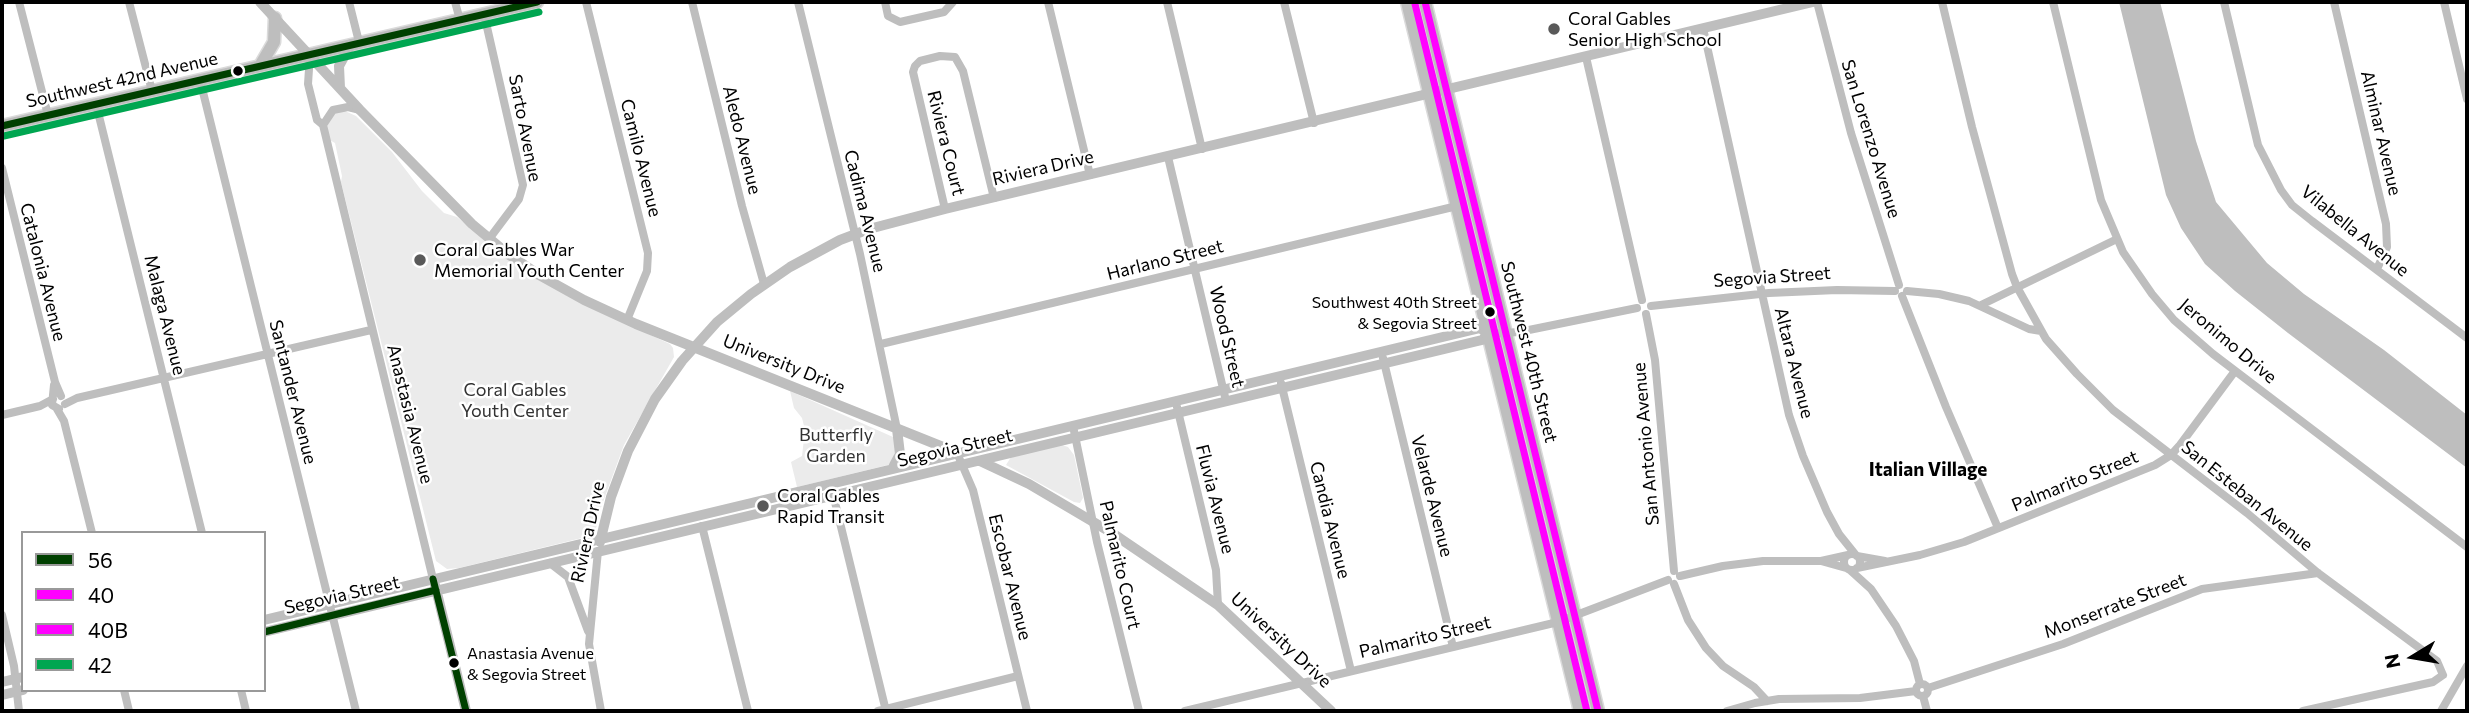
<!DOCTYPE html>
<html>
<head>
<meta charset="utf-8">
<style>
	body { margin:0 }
	#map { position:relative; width:2469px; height:713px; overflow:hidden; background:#fff; font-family:Commissioner,sans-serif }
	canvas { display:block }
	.frame { position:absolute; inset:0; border:4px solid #000; pointer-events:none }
	.legend { position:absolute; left:21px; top:531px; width:245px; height:161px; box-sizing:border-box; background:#fff; border:2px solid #999; margin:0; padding:9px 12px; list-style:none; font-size:21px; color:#000 }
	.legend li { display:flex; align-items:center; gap:14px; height:35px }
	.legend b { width:35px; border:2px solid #999 }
	.north { position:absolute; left:2378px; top:622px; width:70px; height:70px; -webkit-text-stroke:5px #fff; paint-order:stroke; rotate:259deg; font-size:19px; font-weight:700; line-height:28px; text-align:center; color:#000 }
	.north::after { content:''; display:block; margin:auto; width:24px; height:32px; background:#000; clip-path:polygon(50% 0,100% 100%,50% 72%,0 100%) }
</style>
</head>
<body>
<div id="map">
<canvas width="2469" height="713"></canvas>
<div class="frame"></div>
<ul class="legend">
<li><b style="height:9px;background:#004000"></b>56</li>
<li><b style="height:9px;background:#f0f"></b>40</li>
<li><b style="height:9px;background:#f0f"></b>40B</li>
<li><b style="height:9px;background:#00a651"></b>42</li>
</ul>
<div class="north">N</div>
</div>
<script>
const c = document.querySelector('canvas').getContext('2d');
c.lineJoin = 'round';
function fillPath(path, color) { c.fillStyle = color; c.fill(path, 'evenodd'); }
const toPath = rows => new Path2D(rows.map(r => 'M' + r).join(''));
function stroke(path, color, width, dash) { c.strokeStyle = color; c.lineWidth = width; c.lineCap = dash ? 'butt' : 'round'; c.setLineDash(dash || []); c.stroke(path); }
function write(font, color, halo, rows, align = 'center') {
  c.font = font + ' Commissioner,sans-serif'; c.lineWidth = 5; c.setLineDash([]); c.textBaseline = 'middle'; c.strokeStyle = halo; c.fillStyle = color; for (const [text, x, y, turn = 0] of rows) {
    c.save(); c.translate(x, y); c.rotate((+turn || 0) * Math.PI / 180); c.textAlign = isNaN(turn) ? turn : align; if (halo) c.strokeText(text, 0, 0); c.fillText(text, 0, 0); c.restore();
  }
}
const green = toPath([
	[345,111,356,116,392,152,422,191,444,213,457,217,517,267,607,315,670,344,673,348,674,357,624,445,596,521,597,526,590,536,459,568,447,569,436,561,341,182,342,176,335,143,328,139,327,124,335,113],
	[790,391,893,437,897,445,893,460,888,465,797,487,791,462,802,456,805,430,802,418,794,408],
	[1062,445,1068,447,1074,455,1083,498,1080,503,1074,502,1006,465,1011,457]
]);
const water = toPath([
	[2119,2,2160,2,2196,141,2216,202,2267,263,2304,294,2384,350,2467,415,2467,468,2288,333,2235,291,2205,264,2181,228,2166,195]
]);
const minor = toPath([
	[19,2,48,115],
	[129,2,152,91],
	[349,2,359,42],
	[455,2,460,20],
	[586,2,648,253,647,271,627,320],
	[692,2,742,206,764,284],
	[798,2,860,254,897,429],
	[885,2,888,16,900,22,944,12,953,2],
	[1048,2,1090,175],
	[1167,2,1202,149],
	[1284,2,1314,123],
	[1817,2,1851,133,1899,285],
	[1942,2,1972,127,2012,274,2017,287,2046,339,2077,374,2113,410,2247,513,2318,573,2437,661,2443,675],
	[2053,2,2101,200,2123,252,2152,294,2174,320,2213,354,2467,547],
	[2224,2,2258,145,2281,190,2292,205,2312,221,2467,338],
	[2334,2,2386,224,2387,247,2377,269],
	[2444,2,2467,99],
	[484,14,523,185,519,199,489,239],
	[1703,28,1789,415,1803,456,1827,512,1839,534,1855,554],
	[310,54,308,84,317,120,323,125,433,579],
	[1586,57,1642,300],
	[200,80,356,711],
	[96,104,202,533],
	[323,125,333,110,348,107,360,110],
	[1168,157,1226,401],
	[2,168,55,382,61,396],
	[945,209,913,72,915,66,920,61,940,56,955,57,963,71,994,198],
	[1907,291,1939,294,1969,301,2029,329,2041,331],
	[1902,296,1946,407,1998,528],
	[1981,305,2117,239],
	[1651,306,1769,293,1837,290,1895,291],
	[1646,314,1655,360,1674,571],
	[1489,334,1519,332,1637,308],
	[881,344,1457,206],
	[1383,358,1453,647],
	[1281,383,1351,671],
	[54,385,52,405,59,409],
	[65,404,77,398,371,330],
	[1177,407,1216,570,1218,605],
	[57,409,64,421,92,533],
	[2,415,40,406,53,399],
	[1073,426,1097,542,1139,711],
	[957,453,973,490,1027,711],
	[832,490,886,711],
	[702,526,748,711],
	[598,551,589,644,601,711],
	'1844 562a8 8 0 1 1 16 0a8 8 0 1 1-16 0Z',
	[1857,556,1885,561],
	[1821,561,1848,555],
	[550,563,568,577,588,631],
	[1857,568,1920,555,1964,542,2155,465,2171,455,2180,445,2235,371],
	[1850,570,1871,589,1896,626,1914,661,1920,684],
	[1680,576,1723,566,1763,561,1821,561,1846,568],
	[1674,584,1688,620,1706,648,1723,666,1754,687,1767,701],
	[2,615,14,666,19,711],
	'1916 690a6 6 0 1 1 12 0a6 6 0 1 1-12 0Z',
	[1928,688,2063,644,2202,589,2318,573],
	[124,690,129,711],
	[241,690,246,711],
	[1923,696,1927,711],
	[878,711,1018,676],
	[1185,711,1558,622,1668,580],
	[1727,711,1755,703,1779,699,1860,698,1916,691],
	[2303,711,2433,682,2443,675],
	[2441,711,2467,666]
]);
const tertiary = toPath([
	[260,2,360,110,472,224,508,254,539,275,584,300,636,324,958,453],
	[340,88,339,66,351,44],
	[980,461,1029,484,1112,533,1218,605,1331,711],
	[892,469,900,454,897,429],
	[600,542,611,497,628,451,655,399,682,361,717,322,751,294,790,267,840,240,869,229,945,209,1813,2],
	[435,585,466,711],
	[264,620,1476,329,1480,328,1489,334,1482,340,264,632],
	[2,682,23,677],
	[2,695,23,690]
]);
const primary = toPath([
	[1407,2,1580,711],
	[1425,2,1598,711],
	[260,66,274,42,275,18],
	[2,126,537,2]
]);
const bus1 = toPath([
	[2,126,537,2],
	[433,579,466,711],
	[264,632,436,590]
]);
const bus2 = toPath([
	[1425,2,1598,711]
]);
const bus3 = toPath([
	[1415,4,1587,711]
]);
const bus4 = toPath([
	[4,136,539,12]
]);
const markers = [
	[1554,29,7,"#595959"],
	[238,71,6,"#000"],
	[420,260,7,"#595959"],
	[1490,312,6,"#000"],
	[763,506,7,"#595959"],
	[454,663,6,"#000"]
];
const busNames = [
	["Southwest 40th Street",1477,303],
	["& Segovia Street",1477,324],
	["Anastasia Avenue",467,654,"left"],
	["& Segovia Street",467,675,"left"]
];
const poiNames = [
	["Coral Gables",1568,19],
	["Senior High School",1568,40],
	["Coral Gables War",434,250],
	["Memorial Youth Center",434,271],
	["Coral Gables",777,496],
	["Rapid Transit",777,517]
];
const streetNames = [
	["Southwest 42nd Avenue",122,80,-13],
	["Sarto Avenue",525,128,79],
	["Alminar Avenue",2381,133,77],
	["San Lorenzo Avenue",1871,139,73],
	["Aledo Avenue",742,140,76],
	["Riviera Court",946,143,76],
	["Camilo Avenue",641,158,76],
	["Riviera Drive",1043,168,-13],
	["Cadima Avenue",865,211,76],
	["Vilabella Avenue",2355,231,39],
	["Harlano Street",1165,260,-14],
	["Catalonia Avenue",43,272,76],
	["Segovia Street",1772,277,-4],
	["Malaga Avenue",165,315,76],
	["Wood Street",1227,337,77],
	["Jeronimo Drive",2228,341,40],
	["Southwest 40th Street",1529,352,76],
	["Altara Avenue",1794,363,76],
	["University Drive",784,364,22],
	["Santander Avenue",293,392,76],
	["Anastasia Avenue",410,414,76],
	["San Antonio Avenue",1646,444,-95],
	["Segovia Street",955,448,-13],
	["Palmarito Street",2075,481,-22],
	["Velarde Avenue",1432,496,76],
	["San Esteban Avenue",2247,496,39],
	["Fluvia Avenue",1215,499,76],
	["Candia Avenue",1330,520,76],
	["Riviera Drive",588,532,-78],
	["Palmarito Court",1120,565,77],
	["Escobar Avenue",1010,577,76],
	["Segovia Street",342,595,-13],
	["Monserrate Street",2115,606,-21],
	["Palmarito Street",1425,637,-13],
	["University Drive",1281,640,43]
];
const parkNames = [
	["Coral Gables",515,390],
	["Youth Center",515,411],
	["Butterfly",836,435],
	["Garden",836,456]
];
const neighbourhoodNames = [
	["Italian Village",1928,470]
];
fillPath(green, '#ebebeb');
fillPath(water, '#bebebe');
stroke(primary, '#dbdbdb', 15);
stroke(minor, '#bebebe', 8);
stroke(tertiary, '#bebebe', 10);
stroke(primary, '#bebebe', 12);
stroke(bus1, '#004000', 7);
stroke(bus2, '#f0f', 7);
stroke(bus3, '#f0f', 7);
stroke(bus4, '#00a651', 7);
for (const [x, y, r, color] of markers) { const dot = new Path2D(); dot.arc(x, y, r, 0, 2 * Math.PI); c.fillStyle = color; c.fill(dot); stroke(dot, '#fff', 2.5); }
write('16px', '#000', '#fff', busNames, 'right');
write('18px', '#000', '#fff', poiNames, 'left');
write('18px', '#000', '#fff', streetNames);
write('18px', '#323232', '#fff', parkNames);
write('bold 19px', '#000', '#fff', neighbourhoodNames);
</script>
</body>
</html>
